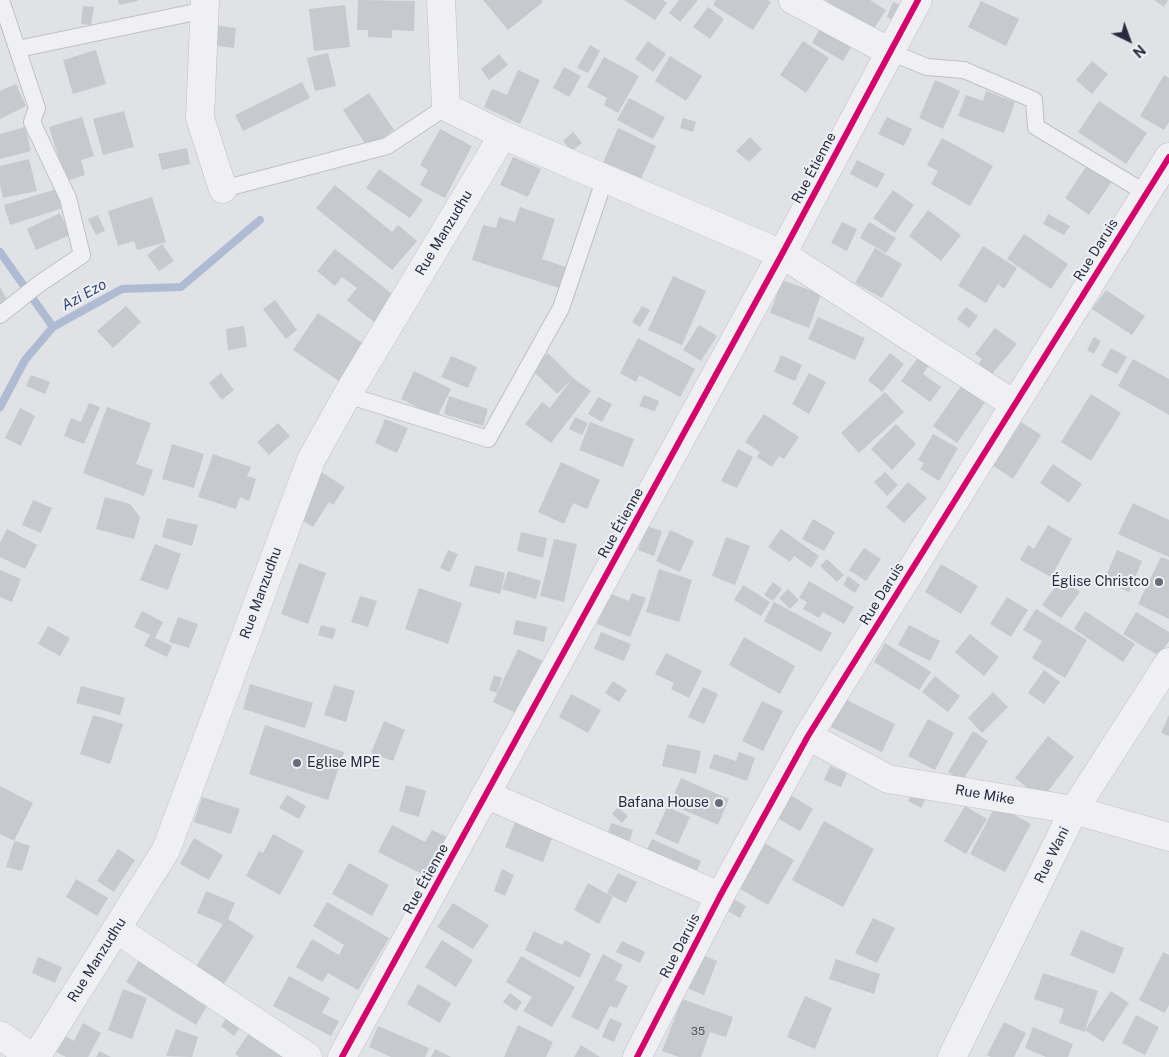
<!DOCTYPE html>
<html>
<head>
<meta charset="utf-8">
<style>
	body { margin:0 }
	#map { position:relative; width:1169px; height:1057px; overflow:hidden; background:#e0e2e6; font-family:"Public Sans",sans-serif }
	canvas { display:block }
	.north { position:absolute; left:1104px; top:15px; width:50px; height:50px; -webkit-text-stroke:4px #eef0f6; paint-order:stroke; rotate:138deg; font-size:14px; font-weight:700; line-height:20px; text-align:center; color:#272d3f }
	.north::after { content:''; display:block; margin:auto; width:18px; height:22px; background:#272d3f; clip-path:polygon(50% 0,100% 100%,50% 72%,0 100%) }
</style>
</head>
<body>
<div id="map">
<canvas width="1169" height="1057"></canvas>
<div class="north">N</div>
</div>
<script>
const c = document.querySelector('canvas').getContext('2d');
c.lineJoin = 'round';
const toPath = rows => new Path2D(rows.map(r => 'M' + r).join(''));
function stroke(path, color, width, dash) { c.strokeStyle = color; c.lineWidth = width; c.lineCap = dash ? 'butt' : 'round'; c.setLineDash(dash || []); c.stroke(path); }
function fillPath(path, color) { c.fillStyle = color; c.fill(path, 'evenodd'); }
function write(font, color, halo, rows, align = 'center') {
  c.font = font + ' "Public Sans",sans-serif'; c.lineWidth = 4; c.setLineDash([]); c.textBaseline = 'middle'; c.strokeStyle = halo; c.fillStyle = color; for (const [text, x, y, turn = 0] of rows) {
    c.save(); c.translate(x, y); c.rotate((+turn || 0) * Math.PI / 180); c.textAlign = isNaN(turn) ? turn : align; if (halo) c.strokeText(text, 0, 0); c.fillText(text, 0, 0); c.restore();
  }
}
const stream = toPath([
	[0,252,53,327],
	[0,407,25,360,53,327,122,289,181,287,260,220]
]);
const building = toPath([
	[118,0,138,0,138,1,119,5],
	[358,0,415,1,414,31,392,30,392,38,368,37,368,30,357,30],
	[483,0,541,0,543,2,508,30],
	[624,0,663,0,667,3,655,20],
	[679,0,698,0,680,22,669,13],
	[716,0,768,0,771,2,753,30,713,5],
	[825,0,870,0,886,10,873,30],
	[1154,0,1168,0,1164,7],
	[981,1,1019,19,1006,46,968,27],
	[893,2,904,7,897,22,887,17],
	[345,5,350,47,314,51,309,9],
	[83,6,94,7,91,25,81,24],
	[708,7,724,19,710,39,693,27],
	[213,25,236,28,234,48,211,45],
	[820,28,852,46,843,61,812,43],
	[648,41,666,54,653,72,635,59],
	[803,41,829,58,806,93,780,75],
	[590,45,600,51,588,73,577,68],
	[96,50,106,84,73,94,63,60],
	[328,53,336,86,315,91,307,58],
	[499,54,508,65,489,80,481,69],
	[670,56,702,76,686,101,655,81],
	[604,57,639,76,618,113,604,105,607,98,587,87],
	[1092,61,1108,74,1092,94,1076,80],
	[564,67,581,76,569,97,553,88],
	[518,70,540,80,520,124,484,107,492,89,507,95],
	[1164,75,1169,78,1169,122,1164,130,1140,116],
	[935,80,960,91,943,129,919,118],
	[302,82,310,98,243,131,235,115],
	[16,84,26,106,0,119,0,91],
	[986,91,1015,102,1004,133,958,116,966,95,983,101],
	[369,93,394,130,368,148,343,110],
	[629,98,665,117,653,139,617,120],
	[1099,101,1147,133,1126,164,1078,132],
	[124,111,134,147,103,155,93,119],
	[82,117,94,156,81,160,85,175,66,181,49,127],
	[887,117,912,129,904,146,878,134],
	[683,118,696,122,693,132,680,128],
	[25,127,31,151,0,159,0,134],
	[618,128,656,146,640,181,602,165],
	[440,129,472,146,445,198,420,185,428,170,420,165],
	[573,132,582,143,572,151,563,141],
	[750,137,762,149,749,162,736,151],
	[942,138,993,166,970,206,931,184,938,171,927,165],
	[187,148,190,164,162,170,158,154],
	[513,157,541,169,528,197,500,185],
	[29,159,37,191,3,198,0,185,0,166],
	[857,160,885,174,877,188,850,174],
	[1088,164,1113,180,1089,215,1065,198],
	[379,169,423,200,410,218,366,188],
	[335,185,392,232,398,225,417,241,392,270,316,208],
	[57,189,63,208,10,225,4,205],
	[893,190,914,205,895,233,873,218],
	[152,197,166,242,137,250,134,241,118,246,108,211],
	[520,207,555,219,542,259,566,267,559,288,472,260,483,225,496,228,499,217,515,222],
	[928,210,961,235,941,261,909,236],
	[60,213,70,235,36,250,27,229],
	[1048,214,1070,226,1064,235,1043,224],
	[98,215,105,231,96,235,88,219],
	[842,222,857,229,847,251,831,243],
	[869,222,896,238,886,253,860,238],
	[1024,234,1068,264,1051,289,1007,259],
	[162,244,174,261,159,271,147,255],
	[983,246,1017,268,1004,289,998,284,986,303,958,286],
	[875,248,902,264,882,298,855,283],
	[335,249,396,297,375,323,347,300,357,288,342,277,335,286,317,271],
	[673,276,706,291,682,345,648,330],
	[782,280,821,294,809,328,770,313],
	[0,287,10,305,0,311],
	[1106,290,1145,316,1132,335,1092,309],
	[275,300,297,330,286,339,263,309],
	[126,306,141,322,113,348,97,331],
	[642,306,650,310,640,327,632,322],
	[966,307,978,316,969,328,957,319],
	[318,313,364,344,339,381,293,350],
	[818,317,865,338,855,360,808,339],
	[699,325,717,336,701,361,683,350],
	[244,326,247,347,228,350,226,329],
	[995,328,1017,344,988,379,975,369,982,359,975,354],
	[1094,337,1101,341,1094,354,1087,350],
	[638,338,695,369,680,397,639,375,636,382,620,373],
	[1111,348,1127,357,1117,374,1101,366],
	[922,352,933,359,923,374,941,387,930,402,901,381],
	[548,353,573,378,591,391,551,443,525,424,542,402,550,408,572,379,557,394,532,370],
	[890,353,904,364,882,392,868,380],
	[781,355,802,365,795,381,774,372],
	[451,356,477,367,468,388,441,377],
	[1133,359,1169,379,1169,415,1118,386],
	[414,371,451,389,437,417,401,399],
	[221,373,234,390,222,400,209,383],
	[809,373,826,382,809,414,792,404],
	[31,375,50,382,45,394,26,386],
	[964,382,988,398,957,443,933,426],
	[885,392,904,412,859,453,841,433],
	[1091,394,1121,413,1091,461,1061,442],
	[644,395,659,401,655,411,639,406],
	[449,396,488,409,483,426,444,414],
	[598,397,612,404,602,422,588,414],
	[89,403,100,407,84,444,64,436,71,418,81,422],
	[107,407,151,423,136,464,153,470,144,496,83,473],
	[20,408,35,416,21,446,5,438],
	[764,414,799,437,784,459,779,456,772,467,757,457,760,452,745,442],
	[575,417,588,423,582,435,569,429],
	[385,419,408,428,397,453,375,443],
	[590,422,634,439,623,467,579,450],
	[1021,422,1041,435,1013,479,992,465],
	[278,423,290,436,269,455,257,442],
	[896,424,916,444,892,470,871,449],
	[933,434,958,448,939,481,920,469,924,463,918,460],
	[172,444,204,454,194,488,162,479],
	[738,449,753,457,737,488,721,481],
	[213,454,251,467,247,476,256,479,249,501,240,497,236,509,198,497],
	[561,462,600,480,587,509,573,503,564,524,538,512],
	[1053,464,1082,484,1069,503,1040,483],
	[320,471,345,487,333,505,329,502,313,527,293,515],
	[885,472,898,485,887,496,874,482],
	[908,482,927,498,904,523,886,507],
	[105,497,130,504,140,517,134,539,96,529],
	[33,500,52,508,41,533,22,525],
	[1133,503,1169,520,1169,557,1118,534],
	[167,518,198,525,192,546,162,537],
	[813,519,835,532,824,551,802,539],
	[1048,525,1072,539,1051,577,1020,560,1028,545,1034,549],
	[646,526,662,531,654,556,638,550],
	[7,529,37,545,25,569,0,557,0,543],
	[781,529,819,556,811,568,794,556,790,562,768,547],
	[670,530,694,541,680,572,656,561],
	[521,532,547,538,543,558,517,551],
	[726,537,750,546,735,585,712,576],
	[554,539,577,544,564,602,540,596],
	[155,544,181,554,168,590,140,580],
	[864,548,881,559,866,581,849,570],
	[448,550,458,554,450,572,440,568],
	[1117,550,1142,561,1129,592,1104,581],
	[1161,557,1169,560,1169,619,1138,604],
	[827,559,844,575,837,582,820,566],
	[299,563,326,573,308,624,281,614],
	[941,564,978,586,961,614,925,592],
	[475,565,505,573,500,594,469,586],
	[659,569,692,580,679,622,646,612],
	[0,570,21,579,12,602,0,597],
	[508,571,541,581,536,599,502,589],
	[848,576,860,585,855,593,843,585],
	[1061,579,1080,592,1061,618,1042,605],
	[809,581,854,607,844,624,823,612,819,618,803,609,807,602,799,598],
	[773,582,782,589,773,601,764,595],
	[743,585,770,602,761,616,734,600],
	[419,588,462,603,448,644,405,629],
	[788,589,799,600,790,609,779,598],
	[609,593,629,601,632,593,646,598,630,637,597,624],
	[360,596,377,601,368,627,351,622],
	[1007,597,1028,610,1011,637,990,624],
	[774,602,832,633,821,652,764,621],
	[1036,609,1087,640,1065,678,1032,658,1042,641,1023,630],
	[142,611,163,622,155,638,172,646,167,657,144,646,150,635,134,627],
	[1085,611,1135,644,1123,662,1074,629],
	[1136,612,1169,632,1169,641,1159,656,1123,634],
	[178,617,198,624,189,648,169,642],
	[516,620,547,627,544,642,513,634],
	[321,625,336,629,333,639,318,635],
	[909,625,940,641,930,661,898,645],
	[48,626,70,638,60,656,38,644],
	[601,632,631,644,624,661,594,649],
	[970,634,999,657,984,676,955,652],
	[744,637,795,666,780,694,729,665],
	[885,643,931,672,919,690,874,662],
	[518,649,543,661,518,714,493,702],
	[666,653,702,671,689,698,671,689,674,683,655,674],
	[1044,670,1060,682,1044,704,1028,693],
	[494,675,502,678,497,693,489,690],
	[935,676,960,696,948,712,922,692],
	[613,681,627,690,619,702,605,693],
	[250,684,313,703,305,728,243,709],
	[334,685,355,691,346,722,324,715],
	[81,686,125,698,120,715,76,703],
	[703,687,718,694,704,724,688,717],
	[993,692,1008,707,982,733,968,718],
	[571,694,601,710,588,733,559,717],
	[845,699,895,724,882,752,831,727],
	[762,701,783,711,763,751,742,741],
	[93,715,123,724,110,764,80,754],
	[1169,715,1169,736,1161,733],
	[928,719,954,733,935,770,908,756],
	[384,721,405,730,393,761,371,753],
	[265,725,344,752,328,800,249,774],
	[973,731,988,741,962,781,948,772],
	[1048,736,1074,757,1042,799,1015,778],
	[667,744,701,751,696,774,662,766],
	[739,752,755,758,747,781,709,768,714,754,736,761],
	[830,766,847,773,841,787,824,780],
	[681,778,729,799,718,825,670,804],
	[406,785,426,791,419,817,399,811],
	[0,786,33,803,14,841,0,834],
	[915,788,928,794,921,808,908,801],
	[789,794,813,809,800,831,775,817],
	[287,795,306,806,299,819,279,808],
	[202,797,240,809,231,834,194,822],
	[996,805,1031,824,1005,872,970,854],
	[965,806,987,819,966,854,944,841],
	[618,807,628,816,622,823,612,814],
	[667,807,690,817,678,844,655,834],
	[824,821,874,849,843,907,792,880],
	[515,822,553,836,543,862,505,847],
	[611,823,633,830,627,849,605,842],
	[392,825,425,842,432,830,447,837,426,876,378,852],
	[273,834,304,851,280,895,246,876,259,851,263,853],
	[194,838,223,855,209,880,180,864],
	[652,839,701,861,693,880,643,858],
	[16,841,30,846,22,871,6,867,14,842],
	[761,841,794,860,768,905,735,886],
	[118,849,135,860,114,892,97,881],
	[349,863,389,885,372,916,332,894],
	[502,869,514,875,505,896,494,891],
	[618,873,637,882,626,903,607,893],
	[76,879,108,898,97,916,66,897],
	[588,883,613,897,599,924,574,910],
	[206,891,235,903,228,919,254,936,221,989,193,971,223,924,197,913],
	[730,897,746,906,740,918,724,909],
	[327,902,389,938,358,990,328,973,322,982,296,967,312,939,339,955,344,945,313,926],
	[453,903,489,925,473,949,437,927],
	[873,918,895,928,877,963,855,953],
	[1081,930,1124,948,1114,974,1070,955],
	[534,931,562,945,565,940,591,954,580,978,525,950],
	[442,940,473,960,456,987,425,967],
	[622,941,645,952,640,963,616,952],
	[1163,952,1169,955,1169,1005,1165,1013,1139,1000],
	[603,954,623,965,615,980,628,986,617,1008,610,1006,598,1030,571,1017],
	[700,954,717,961,704,995,686,988],
	[521,956,575,987,552,1027,523,1011,532,997,506,982],
	[38,957,62,967,55,983,32,973],
	[836,959,880,974,874,994,829,979],
	[139,960,209,1002,196,1025,126,982],
	[1043,973,1098,991,1085,1030,1111,991,1129,1003,1103,1042,1085,1030,1085,1032,1059,1023,1064,1009,1034,999],
	[289,976,330,998,322,1013,339,1021,331,1036,273,1006],
	[418,984,451,1003,440,1023,407,1004],
	[123,989,147,998,132,1039,108,1030],
	[510,993,522,1002,516,1011,503,1002],
	[805,996,832,1008,815,1049,787,1037],
	[682,999,733,1017,726,1037,710,1032,701,1057,679,1057,662,1051],
	[228,1015,242,1025,234,1036,221,1026],
	[1136,1015,1159,1027,1145,1055,1122,1043],
	[610,1018,622,1023,614,1042,602,1037],
	[1004,1022,1026,1033,1014,1057,991,1057,987,1055],
	[83,1023,101,1033,88,1057,66,1057,51,1049,60,1033,74,1041],
	[518,1025,553,1042,546,1057,504,1057],
	[378,1026,429,1048,425,1057,391,1057,369,1047],
	[1033,1027,1073,1044,1068,1057,1046,1057,1025,1048],
	[176,1029,198,1037,192,1057,166,1056],
	[251,1030,289,1057,239,1057,235,1054],
	[581,1045,600,1057,574,1057],
	[435,1049,451,1057,431,1057],
	[99,1051,111,1057,96,1057]
]);
const service = toPath([
	[18,49,205,10],
	[890,52,927,67,964,70,1034,100,1036,127,1146,193],
	[223,189,387,146,446,107],
	[0,315,39,284,82,255,68,198,32,122,37,108,1,0],
	[347,395,488,439,561,308,605,178]
]);
const minor = toPath([
	[205,0,200,118,223,189],
	[441,0,446,107,503,135,782,254,1015,405],
	[793,0,890,52],
	[808,736,888,779,1074,810,1169,837],
	[487,795,720,896],
	[116,929,308,1057],
	[0,1035,31,1057],
	[36,1057,166,850,311,460,347,395,503,135],
	[342,1057,782,254,918,0],
	[637,1057,720,896,808,736,1169,157],
	[952,1057,1074,810,1169,662]
]);
const cycleway = toPath([
	[342,1057,782,254,918,0],
	[637,1057,720,896,808,736,1169,157]
]);
const markers = [
	[1159,582,5,"#686c79"],
	[297,763,5,"#686c79"],
	[719,803,5,"#686c79"]
];
const numberNames = [
	["35",698,1032]
];
const streetNames = [
	["Rue Étienne",814,168,-62],
	["Rue Manzudhu",444,233,-59],
	["Rue Daruis",1096,250,-58],
	["Rue Étienne",621,523,-61],
	["Rue Manzudhu",261,593,-70],
	["Rue Daruis",882,594,-58],
	["Rue Mike",985,795,10],
	["Rue Wani",1052,855,-64],
	["Rue Étienne",426,879,-61],
	["Rue Daruis",680,946,-63],
	["Rue Manzudhu",97,960,-58]
];
const poiNames = [
	["Église Christco",1149,582],
	["Eglise MPE",307,763,"left"],
	["Bafana House",709,803]
];
const waterNames = [
	["Azi Ezo",84,295,-29]
];
stroke(stream, '#aebbd2', 8);
fillPath(building, '#c6c9cd');
stroke(service, '#bec0c4', 18);
stroke(minor, '#bec0c4', 29);
stroke(service, '#f0f0f2', 16);
stroke(minor, '#f0f0f2', 28);
stroke(cycleway, '#d6006c', 6);
for (const [x, y, r, color] of markers) { const dot = new Path2D(); dot.arc(x, y, r, 0, 2 * Math.PI); c.fillStyle = color; c.fill(dot); stroke(dot, '#eef0f6', 2); }
write('11px', '#505664', null, numberNames);
write('14px', '#272d3f', '#eef0f6', streetNames);
write('14px', '#272d3f', '#eef0f6', poiNames, 'right');
write('italic 15px', '#314673', '#eef0f6', waterNames);
</script>
</body>
</html>
